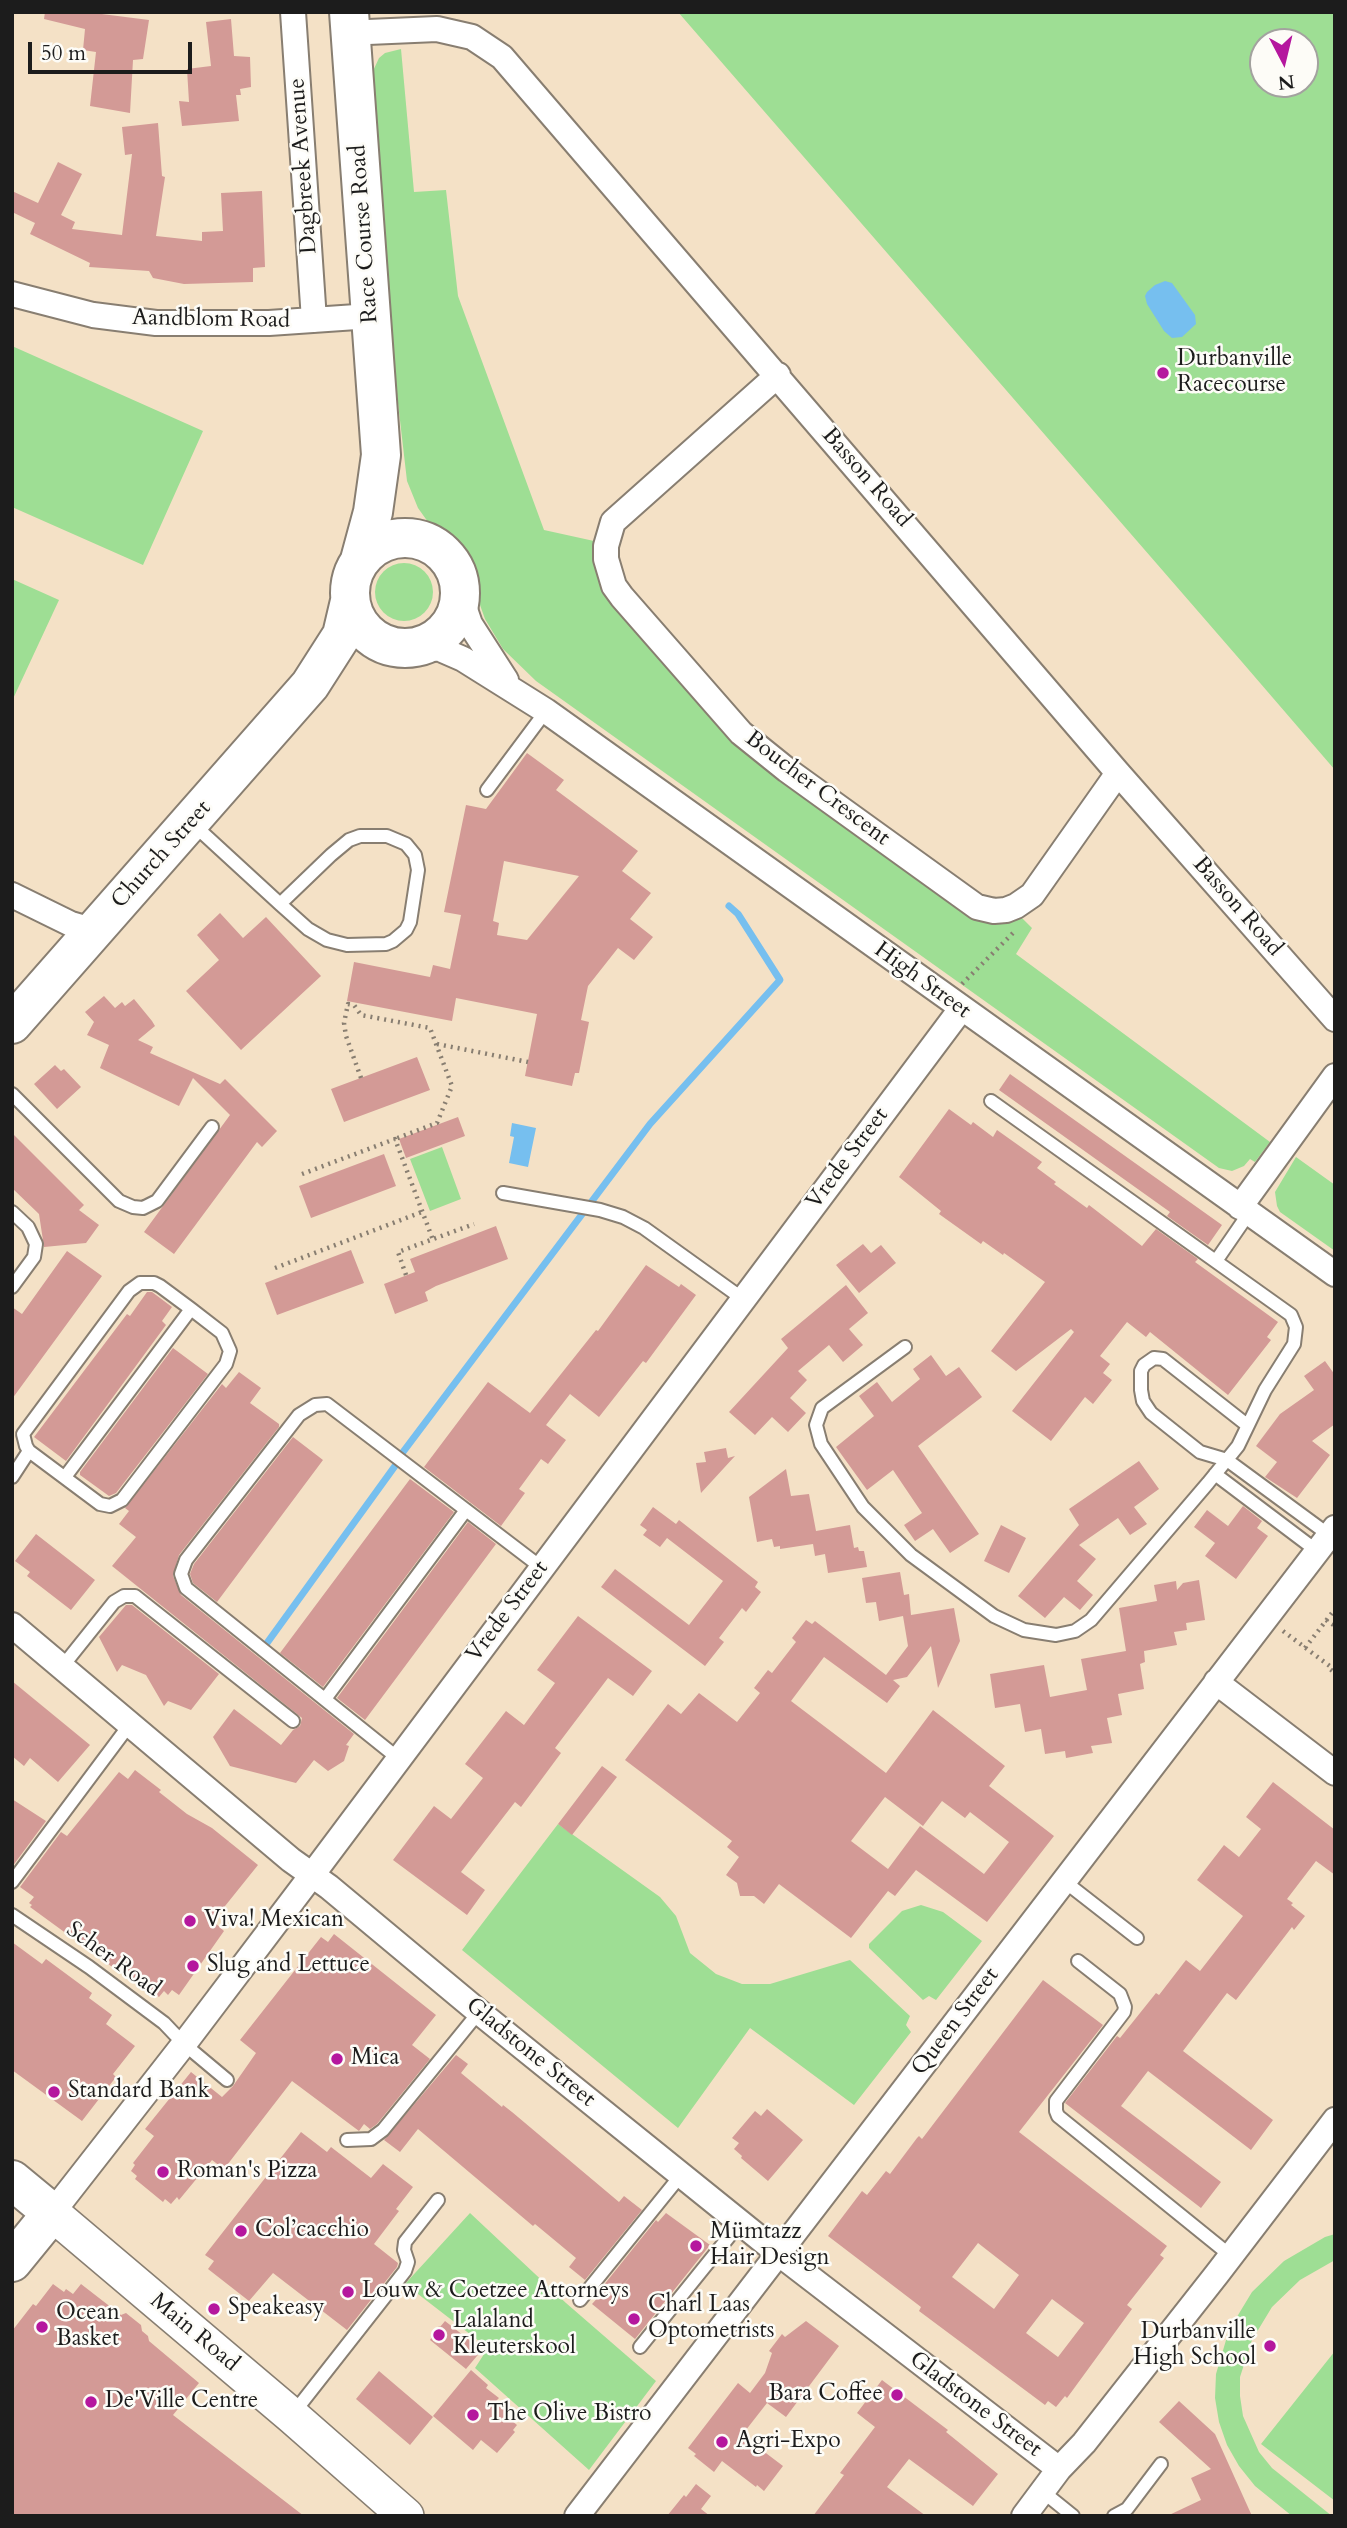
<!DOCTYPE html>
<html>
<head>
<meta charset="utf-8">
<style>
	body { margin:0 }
	#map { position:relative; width:1347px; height:2528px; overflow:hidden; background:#f4e1c6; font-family:Cardo,serif }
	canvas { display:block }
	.frame { position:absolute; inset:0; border:14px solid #1c1c1c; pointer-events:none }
	.north { position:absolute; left:1249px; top:28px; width:70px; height:70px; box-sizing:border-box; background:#fdfcf7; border:2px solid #a3a29f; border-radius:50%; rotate:173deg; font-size:19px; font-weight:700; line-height:28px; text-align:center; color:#1c1c1c }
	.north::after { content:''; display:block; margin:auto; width:24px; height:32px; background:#b5179e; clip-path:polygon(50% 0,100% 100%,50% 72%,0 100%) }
	.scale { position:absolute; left:28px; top:42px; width:164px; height:32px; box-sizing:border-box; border:4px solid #1c1c1c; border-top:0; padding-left:9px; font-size:21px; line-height:24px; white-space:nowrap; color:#1c1c1c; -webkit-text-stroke:5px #fdfcf7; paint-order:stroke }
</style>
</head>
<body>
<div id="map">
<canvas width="1347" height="2528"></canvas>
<div class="frame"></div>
<div class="north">N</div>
<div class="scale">50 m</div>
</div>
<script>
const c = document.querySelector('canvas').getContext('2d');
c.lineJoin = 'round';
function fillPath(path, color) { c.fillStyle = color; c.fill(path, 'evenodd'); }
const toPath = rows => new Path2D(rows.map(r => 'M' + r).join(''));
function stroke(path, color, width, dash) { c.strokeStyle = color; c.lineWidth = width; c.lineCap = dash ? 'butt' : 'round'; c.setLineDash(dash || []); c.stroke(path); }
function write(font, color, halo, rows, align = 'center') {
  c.font = font + ' Cardo,serif'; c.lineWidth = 5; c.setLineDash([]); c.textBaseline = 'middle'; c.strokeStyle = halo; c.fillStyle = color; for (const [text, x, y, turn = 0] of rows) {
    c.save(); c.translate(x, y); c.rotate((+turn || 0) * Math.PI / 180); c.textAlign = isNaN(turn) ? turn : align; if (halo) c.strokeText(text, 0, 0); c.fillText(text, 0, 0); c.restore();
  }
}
const green = toPath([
	[678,12,1335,12,1335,770,1242,662],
	[1263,42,1305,42,1305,84,1263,84],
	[401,49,414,192,446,190,458,296,544,530,594,541,594,559,601,584,720,725,966,912,1020,916,1032,928,1016,954,1270,1142,1255,1162,1250,1159,1244,1166,1232,1171,1219,1168,536,681,503,649,485,619,464,560,447,538,428,522,418,508,407,481,392,351,373,71,379,58,385,53],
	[12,346,203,431,143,565,12,507],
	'375 592a29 29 0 1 1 58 0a29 29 0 1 1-58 0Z',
	[12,579,59,600,12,701],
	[442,1147,461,1199,430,1211,410,1159],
	[1296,1157,1335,1185,1335,1251,1280,1212,1277,1206,1275,1192],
	[558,1824,660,1897,676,1916,690,1953,716,1974,742,1984,770,1984,850,1960,910,2016,906,2025,911,2032,854,2105,750,2028,678,2128,462,1950],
	[921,1905,943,1912,982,1941,936,2000,929,1996,923,2000,869,1948,869,1944,902,1911],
	[470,2213,566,2303,656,2381,589,2470,475,2368,488,2348,405,2284],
	[1335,2234,1335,2260,1300,2280,1272,2307,1252,2340,1240,2377,1240,2396,1243,2416,1259,2452,1272,2468,1332,2516,1292,2516,1255,2486,1239,2466,1227,2445,1219,2422,1215,2398,1216,2374,1229,2330,1252,2292,1284,2261,1325,2237],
	[1335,2351,1335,2501,1261,2444]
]);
const water = toPath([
	[1165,281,1172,283,1195,315,1196,324,1182,337,1172,338,1164,331,1147,304,1145,296,1147,292,1155,285],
	[512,1123,536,1128,528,1167,509,1163,514,1137,510,1136]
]);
const stream = toPath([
	[403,1452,650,1124,780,980,738,914,729,906],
	[267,1643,395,1466]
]);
const building = toPath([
	[45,12,86,12,149,20,143,59,133,60,130,113,90,106,96,52,83,50,85,29,44,19],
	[231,19,234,56,250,57,251,87,240,89,241,95,236,95,239,121,182,126,179,101,189,102,187,69,211,66,206,22],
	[158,123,162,176,165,177,156,236,202,241,202,232,223,231,221,193,262,191,265,267,253,268,253,282,184,284,153,278,149,271,89,267,90,263,30,234,35,223,12,212,12,191,38,203,58,162,82,174,61,215,75,222,72,229,122,235,132,154,125,155,122,127],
	[527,753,564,780,556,790,638,851,622,871,651,893,630,919,653,937,634,960,618,948,588,986,581,1020,589,1022,579,1073,575,1073,572,1086,525,1076,537,1014,456,998,452,1021,347,1001,354,962,430,977,433,965,450,969,461,915,444,912,466,805,486,809],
	[504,861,579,876,527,940,497,935,499,923,493,921],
	[220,913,243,938,266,917,321,976,241,1050,186,991,219,960,197,935],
	[104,996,115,1008,122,1002,125,1006,134,999,152,1021,155,1026,138,1040,153,1047,150,1053,220,1084,225,1079,277,1131,262,1147,257,1142,174,1254,144,1232,230,1115,193,1078,179,1106,100,1068,109,1045,87,1035,94,1022,85,1012],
	[417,1057,430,1090,344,1122,331,1089],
	[55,1065,61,1071,64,1069,81,1087,57,1109,34,1084],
	[1010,1074,1222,1225,1208,1245,1167,1216,1170,1212,999,1090],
	[949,1109,971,1125,973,1122,993,1137,997,1130,1042,1162,1037,1168,1056,1182,1054,1184,1087,1208,1089,1205,1142,1246,1156,1229,1198,1259,1195,1262,1278,1322,1267,1337,1271,1340,1228,1395,1150,1332,1146,1337,1127,1322,1100,1356,1110,1364,1103,1373,1112,1380,1093,1404,1085,1397,1051,1441,1012,1411,1074,1332,1071,1329,1016,1371,991,1351,1045,1282,1004,1253,1003,1255,983,1241,981,1244,939,1214,941,1211,899,1177],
	[458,1117,465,1136,406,1158,399,1139],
	[12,1133,84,1205,79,1210,99,1225,86,1243,44,1247,39,1214,12,1188],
	[384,1154,396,1186,311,1218,299,1186],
	[496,1226,508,1259,436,1286,425,1292,428,1301,395,1314,384,1284,415,1272,410,1259],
	[863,1244,871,1253,881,1245,896,1263,859,1293,836,1265],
	[351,1250,364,1283,277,1315,265,1283],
	[67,1251,102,1276,12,1399,12,1307,22,1314],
	[646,1265,679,1287,681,1284,696,1295,646,1363,643,1361,599,1417,570,1394,546,1425,566,1440,548,1464,541,1459,519,1489,525,1493,501,1526,424,1467,488,1382,530,1413,596,1330,598,1331],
	[846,1285,868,1313,849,1329,863,1345,843,1362,829,1345,798,1371,807,1380,790,1398,806,1413,788,1432,772,1417,755,1435,729,1412,788,1348,781,1339],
	[147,1292,152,1292,172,1307,162,1321,166,1325,66,1461,34,1437,127,1314,130,1316],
	[173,1348,208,1374,116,1493,109,1496,80,1475,80,1472],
	[931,1355,946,1376,959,1367,982,1397,918,1446,979,1534,950,1553,933,1529,915,1541,904,1525,922,1513,893,1470,867,1490,836,1447,874,1416,859,1396,877,1382,892,1402,920,1379,913,1369],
	[1325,1361,1335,1375,1335,1424,1312,1441,1330,1455,1297,1498,1265,1477,1277,1462,1256,1446,1280,1414,1314,1390,1304,1376],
	[239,1372,261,1388,250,1403,279,1424,279,1427,179,1555,173,1576,181,1595,354,1734,346,1745,349,1746,344,1761,328,1771,314,1760,296,1783,230,1766,213,1737,234,1709,281,1745,293,1730,300,1726,302,1718,112,1566,136,1537,119,1524,129,1511,125,1508,222,1384,226,1388],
	[293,1437,323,1460,217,1602,193,1583,190,1574,194,1564],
	[726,1448,728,1458,735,1456,701,1493,696,1463,706,1462,704,1452],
	[1139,1461,1159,1489,1134,1507,1147,1524,1130,1535,1118,1518,1079,1545,1096,1559,1077,1581,1093,1595,1080,1610,1064,1597,1045,1618,1018,1596,1079,1525,1069,1509],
	[786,1469,791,1496,809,1494,816,1531,850,1525,854,1548,858,1547,859,1551,864,1551,867,1567,828,1573,825,1554,815,1556,813,1544,780,1549,780,1546,774,1547,772,1539,757,1542,749,1497],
	[410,1479,454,1512,323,1687,280,1653],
	[1243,1506,1262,1521,1257,1528,1268,1536,1236,1579,1205,1556,1215,1543,1194,1527,1207,1510,1228,1526],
	[653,1507,676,1524,679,1520,758,1582,755,1587,761,1592,746,1612,742,1608,719,1638,724,1642,705,1666,601,1587,615,1569,689,1625,723,1581,667,1538,660,1547,643,1535,647,1530,640,1525],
	[468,1522,496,1544,365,1720,337,1698],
	[1001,1525,1026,1538,1009,1573,984,1561],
	[36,1534,95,1580,71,1610,27,1576,30,1572,15,1561],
	[900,1572,904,1595,909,1594,911,1615,954,1608,960,1641,938,1688,931,1646,907,1677,893,1680,900,1686,887,1703,824,1657,791,1701,886,1773,933,1710,1005,1766,989,1786,1054,1836,987,1922,916,1870,895,1896,888,1891,851,1938,779,1884,764,1904,754,1896,740,1896,737,1883,726,1875,739,1857,727,1847,732,1841,625,1760,668,1704,681,1714,699,1693,737,1722,760,1693,754,1688,768,1670,772,1673,796,1642,792,1638,806,1620,812,1624,815,1621,886,1675,908,1646,903,1616,879,1621,876,1602,866,1603,862,1578],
	[885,1797,923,1826,942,1801,965,1818,970,1812,1009,1842,984,1874,920,1826,888,1869,851,1841],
	[1199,1580,1205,1620,1186,1623,1187,1630,1174,1632,1177,1645,1144,1651,1145,1662,1140,1664,1144,1689,1118,1694,1122,1715,1107,1718,1112,1743,1091,1746,1093,1753,1066,1758,1065,1751,1045,1754,1041,1729,1025,1732,1020,1704,995,1708,990,1674,1044,1665,1050,1697,1087,1690,1081,1659,1126,1651,1119,1608,1157,1601,1154,1585,1176,1581,1177,1590,1183,1583],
	[126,1605,132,1605,219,1674,191,1710,168,1701,164,1706,146,1675,122,1665,117,1672,99,1637],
	[578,1616,652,1671,633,1696,608,1678,555,1748,561,1753,521,1807,515,1802,461,1872,485,1890,467,1915,393,1860,434,1806,451,1819,483,1778,465,1764,506,1711,524,1725,555,1683,537,1670],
	[12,1681,90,1745,58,1782,30,1758,24,1766,12,1756],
	[602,1766,617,1777,572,1835,558,1824],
	[135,1770,161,1790,159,1792,187,1814,212,1828,258,1865,213,1921,224,1931,179,1995,172,1990,168,1995,164,1991,159,1997,117,1966,115,1969,30,1907,32,1905,29,1903,34,1897,20,1887,61,1832,67,1836,119,1772,128,1779],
	[1273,1782,1335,1830,1335,1875,1316,1861,1287,1899,1293,1903,1291,1905,1305,1916,1294,1930,1292,1927,1236,2000,1227,1993,1183,2051,1273,2120,1251,2150,1148,2071,1121,2106,1221,2182,1201,2208,1065,2103,1117,2036,1120,2038,1156,1993,1159,1995,1186,1960,1200,1971,1243,1916,1197,1880,1224,1845,1239,1857,1261,1829,1246,1817],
	[12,1799,46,1821,12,1867],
	[334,1934,436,2015,412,2045,430,2059,377,2124,370,2129,364,2124,359,2131,292,2081,224,2169,212,2160,179,2200,177,2197,171,2204,165,2199,163,2202,135,2179,137,2176,131,2171,135,2165,133,2163,154,2136,145,2129,191,2072,222,2097,233,2086,256,2053,240,2040,321,1937,328,1942],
	[12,1942,42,1964,46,1959,92,1993,89,1998,112,2015,106,2024,135,2046,113,2074,116,2077,82,2121,12,2070],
	[1043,1980,1103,2025,1019,2132,1167,2246,1160,2255,1164,2258,1127,2305,1132,2309,1067,2398,1065,2396,1056,2407,1048,2401,1045,2405,919,2311,921,2307,828,2236,862,2191,867,2195,886,2171,890,2174,917,2138,919,2136,922,2139],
	[978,2243,1019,2275,994,2309,952,2277],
	[1052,2299,1084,2323,1058,2357,1026,2333],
	[456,2055,468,2064,461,2073,502,2107,503,2105,512,2112,619,2202,624,2196,642,2210,585,2280,569,2267,576,2258,535,2224,533,2226,514,2210,418,2129,400,2152,384,2140],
	[767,2109,803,2140,768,2181,741,2158,742,2156,734,2149,739,2143,732,2138,755,2111,761,2116],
	[301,2132,327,2152,331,2147,371,2178,383,2164,413,2187,396,2209,399,2211,374,2244,398,2263,397,2267,347,2330,273,2273,249,2301,208,2269,214,2261,205,2255],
	[666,2213,710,2245,635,2339,592,2304,602,2293,599,2291,656,2220,658,2222],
	[53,2284,64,2292,66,2289,73,2294,81,2284,121,2315,126,2313,141,2325,142,2331,148,2336,149,2341,199,2383,173,2415,304,2516,12,2516,12,2331,33,2304,36,2306],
	[445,2321,482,2350,466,2369,430,2340,439,2326,440,2327],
	[806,2321,839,2346,786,2417,767,2403,742,2435,783,2466,764,2491,757,2485,756,2487,722,2461,714,2472,694,2456,696,2454,688,2448,738,2383,750,2393,765,2373,772,2353,769,2351,782,2334,785,2337],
	[471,2370,488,2385,486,2388,499,2398,496,2401,510,2413,507,2417,517,2425,513,2430,515,2432,497,2453,481,2440,473,2450,433,2416],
	[379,2371,433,2417,410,2445,356,2399],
	[882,2380,948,2430,946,2432,998,2474,973,2506,909,2459,887,2487,926,2516,813,2516,844,2475,840,2473,875,2427,857,2413],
	[1179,2401,1215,2434,1252,2516,1167,2516,1201,2500,1191,2478,1211,2469,1159,2422],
	[696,2484,711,2496,701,2509,710,2516,667,2516,684,2495,686,2497]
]);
const path = toPath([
	[962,984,1015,931],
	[437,1044,528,1062],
	[361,1078,346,1036,344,1023,348,1004,354,1005,361,1015,430,1028,452,1086,437,1123,395,1139],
	[302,1174,395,1139,433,1240],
	[275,1268,422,1212],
	[406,1275,398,1252,474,1224],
	[1326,1620,1335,1626],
	[1283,1631,1331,1667,1330,1669,1335,1673],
	[1305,1648,1335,1609]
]);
const lane = toPath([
	[487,790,546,711],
	[194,825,280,904,308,929,327,940,347,945,386,944,393,941,406,930,410,922,418,870,415,855,406,844,387,836,360,836,349,840,331,855,280,904],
	[12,1094,119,1201,133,1207,143,1208,157,1201,212,1127],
	[503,1193,600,1210,623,1217,644,1228,743,1299],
	[12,1212,28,1227,36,1244,34,1257,12,1287],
	[1216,1261,1249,1213],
	[140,1283,154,1283,160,1286,191,1309,222,1333,230,1351,226,1364,122,1500,110,1506,100,1504,29,1451,26,1446,23,1434,129,1291,140,1283],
	[905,1347,822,1408,816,1425,821,1444,863,1507,911,1555,994,1616,1024,1630,1056,1635,1075,1631,1091,1620,1208,1483,1238,1446,1265,1390,1294,1344,1296,1327,1291,1315,991,1101],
	[1247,1425,1163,1359,1154,1358,1144,1365,1141,1371,1141,1390,1143,1401,1151,1413,1200,1452,1227,1460,1329,1535],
	[1215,1474,1317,1551],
	[12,1477,29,1451],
	[65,1477,191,1309],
	[62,1667,114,1602,124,1596,135,1596,293,1721],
	[325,1699,466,1510],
	[399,1759,186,1588,181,1574,186,1560,299,1415,315,1405,327,1404,542,1568],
	[1064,1881,1137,1938],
	[12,1882,130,1724],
	[12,1915,89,1967,164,2023,184,2044,227,2080],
	[1078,1961,1120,1994,1125,2007,1124,2012,1056,2101,1056,2111,1058,2116,1231,2256],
	[347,2140,371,2139,383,2130,479,2012],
	[580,2300,681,2175],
	[640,2347,740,2223],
	[292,2415,405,2271,408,2262,404,2250,405,2242,438,2200],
	[1042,2491,1073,2516],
	[1114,2516,1127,2509,1161,2464]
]);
const street = toPath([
	[293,12,314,320],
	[351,35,368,32,437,29,472,37,502,57,1118,773,1335,1019],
	[12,294,93,315,156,323,269,323,371,316],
	[778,375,613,522,606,546,606,559,614,586,622,597,741,733,787,770,977,907,994,911,1006,910,1016,906,1032,895,1118,773],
	[461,598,470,624,506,680],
	[420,647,440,649,463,659,546,711,1335,1274],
	[12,895,71,924,95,931],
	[1240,1207,1335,1076],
	[12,1625,291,1860,329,1887,479,2012,778,2253,1059,2469],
	[1216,1682,1335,1773],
	[52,2213,184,2044,312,1875,961,1009],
	[577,2516,1335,1528],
	[1024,2516,1059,2469,1084,2443,1217,2274,1335,2120]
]);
const secondary = toPath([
	[52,2213,292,2416,406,2516]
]);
const primary = toPath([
	[349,12,381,455,373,512,360,560],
	'350 593a55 55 0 1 1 110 0a55 55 0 1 1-110 0Z',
	[12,1024,310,685,342,635,350,601],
	[12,2180,52,2213,12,2262]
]);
const markers = [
	[1163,373,7,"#b5179e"],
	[190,1921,7,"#b5179e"],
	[193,1966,7,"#b5179e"],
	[337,2059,7,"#b5179e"],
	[54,2092,7,"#b5179e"],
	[163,2172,7,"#b5179e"],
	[241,2231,7,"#b5179e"],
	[696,2246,7,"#b5179e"],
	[348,2292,7,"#b5179e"],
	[214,2309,7,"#b5179e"],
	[634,2319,7,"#b5179e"],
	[42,2327,7,"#b5179e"],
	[439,2335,7,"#b5179e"],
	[1270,2346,7,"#b5179e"],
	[897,2395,7,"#b5179e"],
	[91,2402,7,"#b5179e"],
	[473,2415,7,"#b5179e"],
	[722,2442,7,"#b5179e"]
];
const streetNames = [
	["Dagbreek Avenue",304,166,-94],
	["Race Course Road",365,234,-94],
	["Aandblom Road",211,320,1],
	["Basson Road",866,478,49],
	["Boucher Crescent",817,789,37],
	["Church Street",162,855,-48],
	["Basson Road",1237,907,49],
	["High Street",922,981,36],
	["Vrede Street",848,1159,-53],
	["Vrede Street",508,1612,-53],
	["Scher Road",113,1960,36],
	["Queen Street",956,2022,-53],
	["Gladstone Street",530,2053,39],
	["Main Road",194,2333,40],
	["Gladstone Street",975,2405,37]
];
const poiNames = [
	["Durbanville",1177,360],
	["Racecourse",1177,386],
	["Viva! Mexican",204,1921],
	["Slug and Lettuce",207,1966],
	["Mica",351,2059],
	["Standard Bank",68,2092],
	["Roman's Pizza",177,2172],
	["Col’cacchio",255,2231],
	["Mümtazz",710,2233],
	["Hair Design",710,2259],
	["Louw & Coetzee Attorneys",362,2292],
	["Charl Laas",648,2306],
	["Optometrists",648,2332],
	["Speakeasy",228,2309],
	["Ocean",56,2314],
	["Basket",56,2340],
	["Lalaland",453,2322],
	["Kleuterskool",453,2348],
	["Durbanville",1256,2333,"right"],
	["High School",1256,2359,"right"],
	["Bara Coffee",883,2395,"right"],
	["De'Ville Centre",105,2402],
	["The Olive Bistro",487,2415],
	["Agri-Expo",736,2442]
];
fillPath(green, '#9ede94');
fillPath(water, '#76bfef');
stroke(stream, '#76bfef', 7);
fillPath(building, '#d39a96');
stroke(lane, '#887e71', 16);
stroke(street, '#887e71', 28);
stroke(secondary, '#887e71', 38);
stroke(primary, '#887e71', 42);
stroke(path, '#887e71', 4.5, [2, 5]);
stroke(lane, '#fff', 12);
stroke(street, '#fff', 24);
stroke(secondary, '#fff', 35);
stroke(primary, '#fff', 38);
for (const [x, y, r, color] of markers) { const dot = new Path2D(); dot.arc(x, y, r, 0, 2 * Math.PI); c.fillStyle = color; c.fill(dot); stroke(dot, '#fdfcf7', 2.5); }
write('23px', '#1c1c1c', '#fdfcf7', streetNames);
write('23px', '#1c1c1c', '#fdfcf7', poiNames, 'left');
</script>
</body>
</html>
